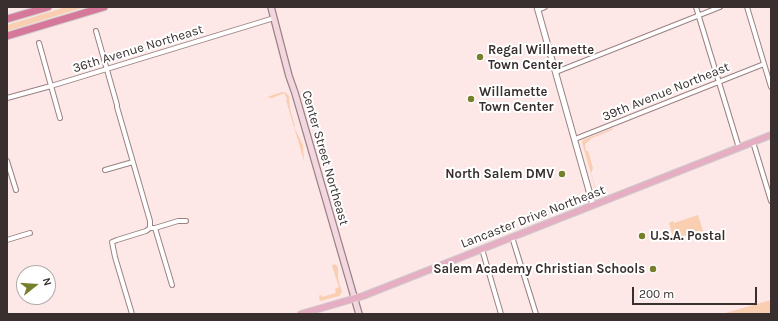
<!DOCTYPE html>
<html>
<head>
<meta charset="utf-8">
<style>
	body { margin:0 }
	#map { position:relative; width:778px; height:321px; overflow:hidden; background:#fde7e7; font-family:Karla,sans-serif }
	canvas { display:block }
	.frame { position:absolute; inset:0; border:8px solid #392f2f; pointer-events:none }
	.north { position:absolute; left:16px; top:265px; width:40px; height:40px; box-sizing:border-box; background:#fff; border:1px solid #b0acac; border-radius:50%; rotate:73deg; font-size:11px; font-weight:700; line-height:16px; text-align:center; color:#392f2f }
	.north::after { content:''; display:block; margin:auto; width:14px; height:18px; background:#76802c; clip-path:polygon(50% 0,100% 100%,50% 72%,0 100%) }
	.scale { position:absolute; left:632px; top:287px; width:125px; height:18px; box-sizing:border-box; border:2px solid #392f2f; border-top:0; padding-left:5px; font-size:12px; line-height:14px; white-space:nowrap; color:#392f2f; -webkit-text-stroke:3px #fff; paint-order:stroke }
</style>
</head>
<body>
<div id="map">
<canvas width="778" height="321"></canvas>
<div class="frame"></div>
<div class="north">N</div>
<div class="scale">200 m</div>
</div>
<script>
const c = document.querySelector('canvas').getContext('2d');
c.lineJoin = 'round';
function fillPath(path, color) { c.fillStyle = color; c.fill(path, 'evenodd'); }
const toPath = rows => new Path2D(rows.map(r => 'M' + r).join(''));
function stroke(path, color, width, dash) { c.strokeStyle = color; c.lineWidth = width; c.lineCap = dash ? 'butt' : 'round'; c.setLineDash(dash || []); c.stroke(path); }
function write(font, color, halo, rows, align = 'center') {
  c.font = font + ' Karla,sans-serif'; c.lineWidth = 4; c.setLineDash([]); c.textBaseline = 'middle'; c.strokeStyle = halo; c.fillStyle = color; for (const [text, x, y, turn = 0] of rows) {
    c.save(); c.translate(x, y); c.rotate((+turn || 0) * Math.PI / 180); c.textAlign = isNaN(turn) ? turn : align; if (halo) c.strokeText(text, 0, 0); c.fillText(text, 0, 0); c.restore();
  }
}
const green = toPath([
	[66,7,85,7,7,31,7,25],
	[282,92,286,93,289,96,290,109,295,126,294,127,303,145,304,161,286,100,287,99,285,94,282,94,272,98,267,97],
	[613,128,612,130,592,138,585,144,586,151,588,151,593,168,591,173,596,190,602,193,603,193,601,194,596,192,582,142,583,140],
	[698,215,704,234,702,231,677,238,677,241,674,241,669,223,673,221,674,223],
	[334,264,336,265,338,267,338,278,342,292,339,296,320,301,319,297,320,294,322,297,336,293,335,289,339,287,332,266],
	[771,300,771,314,722,314]
]);
const minor = toPath([
	[696,7,739,148],
	[747,7,771,87],
	[538,10,545,7],
	[96,31,117,105],
	[39,43,60,118],
	[556,72,720,7],
	[7,98,51,86,274,18],
	[117,107,150,221,150,228],
	[575,139,764,64],
	[753,142,771,201],
	[7,161,16,190],
	[105,170,133,162],
	[155,228,172,285],
	[512,237,536,314],
	[7,240,30,233],
	[482,249,501,314],
	[132,314,115,257,112,242,117,240,146,231,150,228,155,228,178,221,186,221]
]);
const tertiary = toPath([
	[537,7,593,205]
]);
const secondary = toPath([
	[271,7,289,76,295,93,359,314]
]);
const primary = toPath([
	[301,314,363,296,771,135]
]);
const motorway = toPath([
	[7,19,48,7],
	[7,36,104,7]
]);
const markers = [
	[480,57,4,"#76802c"],
	[471,99,4,"#76802c"],
	[562,174,4,"#76802c"],
	[642,236,4,"#76802c"],
	[653,269,4,"#76802c"]
];
const streetNames = [
	["36th Avenue Northeast",138,49,-17],
	["39th Avenue Northeast",666,92,-22],
	["Center Street Northeast",325,158,74],
	["Lancaster Drive Northeast",533,217,-21]
];
const poiNames = [
	["Regal Willamette",488,50],
	["Town Center",488,65],
	["Willamette",479,92],
	["Town Center",479,107],
	["North Salem DMV",554,174,"right"],
	["U.S.A. Postal",650,236],
	["Salem Academy Christian Schools",645,269,"right"]
];
fillPath(green, '#f9ceb1');
stroke(minor, '#9b8282', 6);
stroke(tertiary, '#9b8282', 7);
stroke(secondary, '#9b8282', 8);
stroke(primary, '#cfcdcd', 8);
stroke(motorway, '#cfcdcd', 9);
stroke(minor, '#fff', 4);
stroke(tertiary, '#fff', 5);
stroke(secondary, '#f2d6e0', 5.5);
stroke(primary, '#e6aec2', 6);
stroke(motorway, '#d57899', 7);
for (const [x, y, r, color] of markers) { const dot = new Path2D(); dot.arc(x, y, r, 0, 2 * Math.PI); c.fillStyle = color; c.fill(dot); stroke(dot, '#fff', 1.5); }
write('13px', '#392f2f', '#fff', streetNames);
write('bold 13px', '#392f2f', '#fff', poiNames, 'left');
</script>
</body>
</html>
